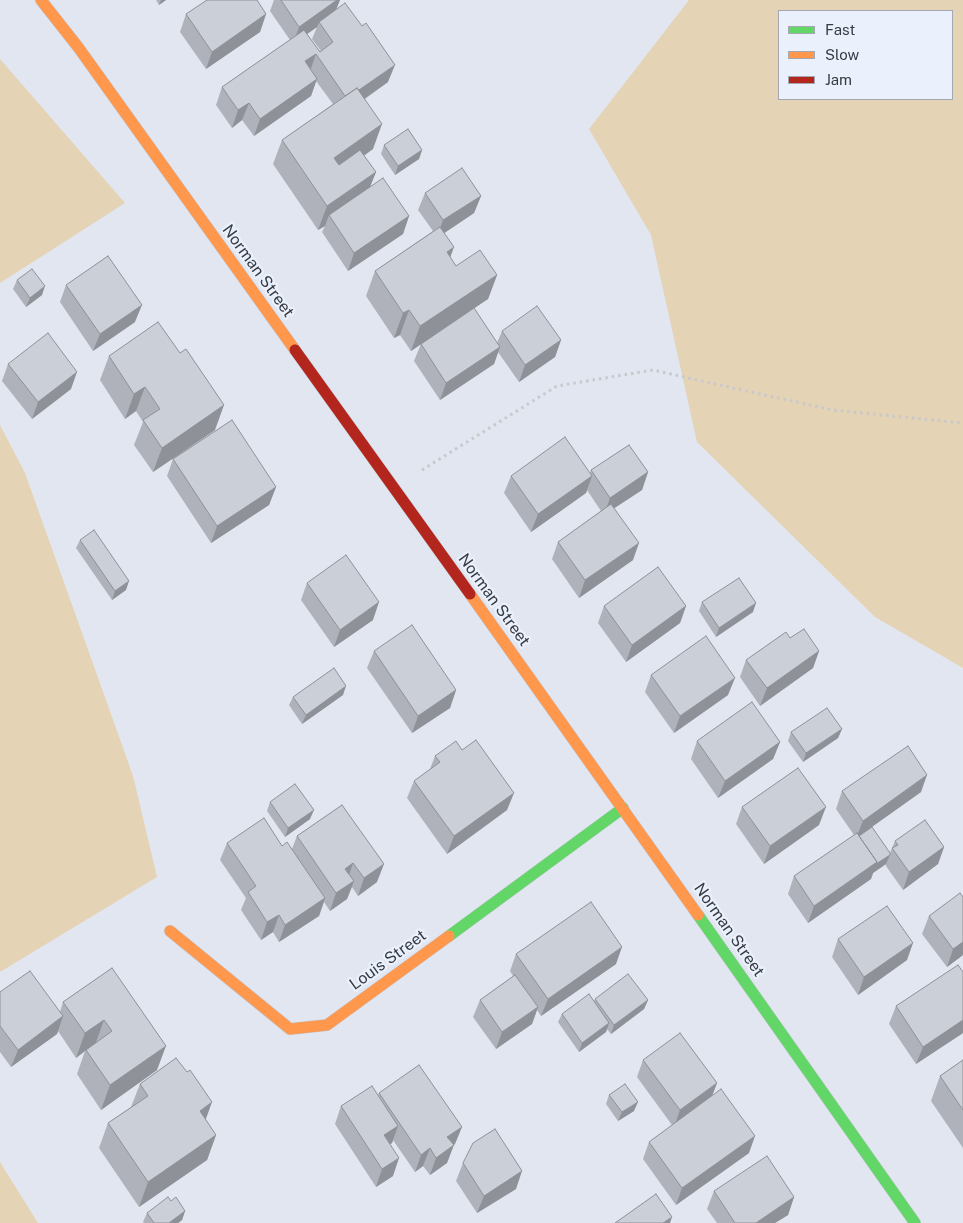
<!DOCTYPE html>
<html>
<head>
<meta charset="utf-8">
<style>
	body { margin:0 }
	#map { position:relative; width:963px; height:1223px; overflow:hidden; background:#e1e6f0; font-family:"Public Sans",sans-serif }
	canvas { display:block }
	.legend { position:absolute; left:778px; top:10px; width:175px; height:90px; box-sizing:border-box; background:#ebf1fc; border:1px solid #a3a8b2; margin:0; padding:6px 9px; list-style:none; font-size:15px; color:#373b42 }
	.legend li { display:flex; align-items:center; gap:10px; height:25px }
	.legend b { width:25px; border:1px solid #a3a8b2 }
</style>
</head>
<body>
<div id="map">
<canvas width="963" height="1223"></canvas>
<ul class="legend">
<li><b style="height:6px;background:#63d668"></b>Fast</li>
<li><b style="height:6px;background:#ff974d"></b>Slow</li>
<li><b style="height:6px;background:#b3261e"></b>Jam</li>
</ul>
</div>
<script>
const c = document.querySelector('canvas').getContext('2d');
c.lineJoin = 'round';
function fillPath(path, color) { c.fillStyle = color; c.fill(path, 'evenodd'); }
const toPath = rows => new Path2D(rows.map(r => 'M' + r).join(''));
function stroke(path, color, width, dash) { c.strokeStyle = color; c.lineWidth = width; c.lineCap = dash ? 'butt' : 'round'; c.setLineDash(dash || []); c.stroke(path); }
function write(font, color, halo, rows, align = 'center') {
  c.font = font + ' "Public Sans",sans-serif'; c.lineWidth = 4.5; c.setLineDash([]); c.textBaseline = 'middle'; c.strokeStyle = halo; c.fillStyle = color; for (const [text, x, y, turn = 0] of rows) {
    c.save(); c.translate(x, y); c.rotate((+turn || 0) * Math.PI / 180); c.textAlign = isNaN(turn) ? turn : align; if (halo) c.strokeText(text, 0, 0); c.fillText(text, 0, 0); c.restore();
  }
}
const green = toPath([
	[689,0,963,0,963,668,875,617,697,442,651,235,589,129],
	[779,11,952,11,952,99,779,99],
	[0,59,125,203,0,283],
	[0,425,25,473,133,776,157,877,0,972],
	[0,1162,38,1223,0,1223]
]);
const path = toPath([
	[422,470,557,386,653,370,832,410,963,423]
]);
const fast = toPath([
	[698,915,915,1223],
	[449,936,623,808]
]);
const slow = toPath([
	[41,0,78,47,295,350],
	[470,594,698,915],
	[170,931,290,1029,327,1025,449,936]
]);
const jam = toPath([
	[295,350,470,594]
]);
const wall = toPath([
	[156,0,166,0,159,5],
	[274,0,340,0,336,9,388,82,365,99,373,149,364,156,376,172,370,186,409,216,403,234,348,271,322,232,325,226,318,230,273,164,282,140,333,104,316,81,311,96,254,136,242,120,232,128,216,105,222,87,290,40,270,11],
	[317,27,312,39,321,51,320,52,307,34],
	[186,14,266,14,260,32,206,69,180,32],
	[384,145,422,150,419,159,395,175,381,154],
	[425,193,481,196,474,213,444,233,450,257,456,266,497,275,488,299,474,308,497,343,502,331,561,340,555,357,519,382,498,352,494,364,440,400,414,361,421,344,411,351,400,335,394,338,366,296,375,271,433,231,418,210],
	[17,280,42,295,26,307,13,289],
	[66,285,135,322,93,351,60,302],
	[109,356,215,430,153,472,134,445,143,422,136,411,125,419,100,380],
	[8,364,71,389,32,419,2,381],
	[173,459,276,487,269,505,211,543,167,476],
	[591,470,648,472,642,490,614,508,633,560,579,598,552,559,558,542,601,511,587,490,586,493,531,532,504,493,511,476,590,473],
	[80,540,126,590,112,600,76,548],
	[307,583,373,620,334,647,301,600],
	[702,602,753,612,716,637,699,611],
	[604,606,686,606,680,623,626,662,598,623],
	[374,651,456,690,450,708,412,733,367,668],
	[819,651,813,668,760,706,740,677,746,660],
	[651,675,728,695,674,733,645,692],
	[343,695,302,724,289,705,293,697],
	[842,729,838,738,803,762,788,741,791,732],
	[697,741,780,742,773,759,718,798,691,759],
	[435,756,507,810,447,854,407,798,414,781,430,769],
	[842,791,921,792,872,827,890,853,895,841,944,847,938,864,903,890,886,866,886,864,873,873,871,879,808,923,788,894,794,876,854,835,836,809],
	[270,802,310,819,285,837,267,811],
	[342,805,377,882,358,896,352,887,347,899,330,911,324,902,319,916,279,942,273,932,261,940,241,910,246,898,220,860,227,843,282,846,292,849,297,836],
	[742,807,819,825,764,864,736,824],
	[963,897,963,955,947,967,922,934,929,916],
	[838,939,907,960,858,995,832,957],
	[516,954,616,964,541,1016,537,1010,532,1024,496,1049,473,1017,480,1000,513,976,510,971],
	[112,968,157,1070,101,1110,77,1074,85,1051,76,1058,58,1031,57,1034,11,1067,0,1052,0,992,60,1012,63,1002],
	[963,972,963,1033,916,1064,889,1024,896,1006],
	[595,999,648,1000,644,1009,611,1034,607,1029,606,1032,579,1052,558,1022,562,1014,594,1001],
	[643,1060,717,1083,712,1096,749,1153,676,1205,643,1159,649,1142,672,1125,637,1077],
	[963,1060,963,1148,931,1101,940,1076],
	[140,1084,206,1120,216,1135,207,1160,139,1207,99,1148,108,1123,131,1107],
	[379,1093,455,1144,453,1145,447,1163,430,1175,423,1166,415,1172,393,1140,392,1143,390,1144,393,1176,376,1187,335,1124,341,1106,378,1095],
	[609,1095,634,1111,618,1121,606,1104],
	[463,1163,516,1189,477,1213,456,1181],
	[714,1191,794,1197,788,1215,775,1223,717,1223,707,1209],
	[171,1201,185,1211,182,1220,178,1223,144,1223,143,1222,147,1213]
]);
const shadedWall = toPath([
	[161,0,166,0,159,5],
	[337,0,340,0,334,15,319,22,317,27,293,44,299,27],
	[266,14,260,32,206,69,212,52],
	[316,54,310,71,305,61],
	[395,65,388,82,341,115,347,98],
	[317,79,311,96,254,136,260,119],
	[249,103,242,120,232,128,238,110],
	[382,124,373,149,325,182,334,158],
	[422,150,419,159,395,175,398,166],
	[376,172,366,197,329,215,325,226,318,230,327,206],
	[481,196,474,213,437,238,443,220],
	[409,216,403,234,348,271,354,253],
	[454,247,445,272,447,252],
	[497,275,488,299,411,351,420,326],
	[45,286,42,295,26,307,30,298],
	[142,305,135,322,93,351,100,334],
	[409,310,400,335,394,338,403,313],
	[561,340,555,357,519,382,525,365],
	[500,347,494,364,440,400,446,383],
	[77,372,71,389,32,419,38,402],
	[145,387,136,411,125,419,134,394],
	[224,405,215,430,153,472,162,448],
	[648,472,642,490,604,515,610,498],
	[592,476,586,493,531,532,538,514],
	[276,487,269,505,211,543,217,526],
	[639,543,633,560,579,598,585,580],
	[129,581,126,590,112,600,115,591],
	[379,602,373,620,334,647,340,630],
	[756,603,753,612,716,637,719,628],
	[686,606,680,623,626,662,632,645],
	[819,651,813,668,760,706,767,688],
	[735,678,728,695,674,733,680,716],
	[346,686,343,695,302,724,306,715],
	[456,690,450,708,412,733,418,716],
	[842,729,838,738,803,762,806,753],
	[780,742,773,759,718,798,725,781],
	[927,775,921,792,856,838,863,821],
	[514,793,507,810,447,854,454,836],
	[826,807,819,825,764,864,770,846],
	[314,810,310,819,285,837,288,828],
	[944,847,938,864,903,890,909,872],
	[890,855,886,864,873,873,871,879,808,923,814,906,877,862],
	[353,863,347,881,345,869],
	[384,864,377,882,358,896,364,878],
	[354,881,347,899,330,911,336,893],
	[325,898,319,916,279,942,285,925],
	[279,915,273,932,261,940,267,922],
	[963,942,963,955,947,967,953,949],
	[913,943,907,960,858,995,864,977],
	[622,947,616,964,541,1016,548,999],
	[648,1000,644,1009,611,1034,614,1025],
	[538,1007,532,1024,496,1049,502,1032],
	[63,1016,57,1034,11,1067,18,1050],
	[104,1020,95,1045,86,1050,85,1051,76,1058,85,1033],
	[963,1020,963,1033,916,1064,923,1047],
	[609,1023,606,1032,579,1052,582,1043],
	[166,1046,157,1070,101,1110,110,1085],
	[717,1083,710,1101,674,1127,680,1110],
	[212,1102,203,1127,200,1111],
	[638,1102,634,1111,618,1121,622,1112],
	[398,1126,392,1143,378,1152,384,1135],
	[462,1127,455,1144,441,1154,447,1137],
	[216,1135,207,1160,139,1207,148,1182],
	[755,1136,749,1153,676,1205,682,1188],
	[454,1145,447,1163,430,1175,436,1158],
	[430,1148,423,1166,415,1172,421,1155],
	[399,1158,393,1176,376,1187,382,1169],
	[522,1171,516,1189,477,1213,484,1196],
	[794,1197,788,1215,775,1223,756,1223],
	[185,1211,182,1220,178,1223,169,1223],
	[672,1217,670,1223,663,1223]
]);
const building = toPath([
	[207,0,257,0,266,14,212,52,186,14,207,0],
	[281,0,337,0,299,27,281,0],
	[345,3,362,26,366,23,395,65,359,90,357,88,345,96,316,54,305,61,317,79,260,119,249,103,238,110,222,87,304,30,320,52,333,42,319,22,345,3],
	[357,88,382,124,334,158,339,165,360,150,376,172,327,206,282,140,357,88],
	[408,129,422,150,398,166,384,145,408,129],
	[462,168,481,196,443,220,425,193,462,168],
	[383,178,409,216,354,253,329,215,383,178],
	[440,227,454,247,447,252,456,266,480,250,497,275,420,326,409,310,403,313,375,271,440,227],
	[108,256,142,305,100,334,66,285,108,256],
	[32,269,45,286,30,298,17,280,32,269],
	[537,306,561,340,525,365,502,331,537,306],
	[474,308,500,347,446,383,421,344,474,308],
	[158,322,180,353,186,349,224,405,162,448,143,420,160,409,145,387,134,394,109,356,158,322],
	[48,333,77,372,38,402,8,364,48,333],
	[232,420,276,487,217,526,173,459,232,420],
	[565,437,592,476,538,514,511,476,565,437],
	[629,445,648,472,610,498,591,470,629,445],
	[611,504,639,543,585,580,558,542,611,504],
	[94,530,129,581,115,591,80,540,94,530],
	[346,555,379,602,340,630,307,583,346,555],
	[658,567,686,606,632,645,604,606,658,567],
	[739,578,756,603,719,628,702,602,739,578],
	[412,625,456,690,418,716,374,651,412,625],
	[804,629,819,651,767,688,746,660,786,632,790,638,804,629],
	[706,636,735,678,680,716,651,675,706,636],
	[334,668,346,686,306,715,293,697,334,668],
	[752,702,780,742,725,781,697,741,752,702],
	[827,708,842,729,806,753,791,732,827,708],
	[476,740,514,793,454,836,414,781,440,762,435,756,456,741,462,750,476,740],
	[908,746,927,775,863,821,842,791,908,746],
	[798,768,826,807,770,846,742,807,798,768],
	[295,784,314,810,288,828,270,802,295,784],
	[342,805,384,864,364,878,353,863,345,869,354,881,336,893,297,836,342,805],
	[264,818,282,846,287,842,325,898,285,925,279,915,267,922,248,892,256,886,227,843,264,818],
	[925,820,944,847,909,872,892,848,898,845,895,841,925,820],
	[872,827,890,853,890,855,876,864,877,862,859,836,872,827],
	[857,833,877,862,814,906,794,876,857,833],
	[960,893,963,897,963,942,953,949,929,916,960,893],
	[591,902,622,947,548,999,516,954,591,902],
	[887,906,913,943,864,977,838,939,887,906],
	[958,965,963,972,963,1020,923,1047,896,1006,958,965],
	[112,968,166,1046,110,1085,86,1050,112,1031,104,1020,85,1033,63,1002,112,968],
	[30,971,63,1016,18,1050,0,1026,0,992,30,971],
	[628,974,648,1000,614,1025,595,999,628,974],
	[515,975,538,1007,502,1032,480,1000,515,975],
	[589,994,609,1023,582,1043,562,1014,589,994],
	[680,1033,717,1083,680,1110,643,1060,680,1033],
	[176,1058,187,1072,190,1070,212,1102,200,1111,216,1135,148,1182,108,1123,148,1096,140,1084,176,1058],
	[963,1060,963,1110,940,1076,963,1060],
	[419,1065,462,1127,447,1137,454,1145,436,1158,430,1148,421,1155,379,1093,419,1065],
	[625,1084,638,1102,622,1112,609,1095,625,1084],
	[372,1086,398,1126,384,1135,399,1158,382,1169,341,1106,372,1086],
	[721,1089,755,1136,682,1188,649,1142,721,1089],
	[495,1129,522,1171,484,1196,463,1163,473,1143,495,1129],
	[767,1156,794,1197,756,1223,735,1223,714,1191,767,1156],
	[656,1194,672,1217,663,1223,615,1223,656,1194],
	[168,1197,171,1201,176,1197,185,1211,169,1223,154,1223,147,1213,168,1197]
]);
const streetNames = [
	["Norman Street",258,271,54],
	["Norman Street",494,600,54],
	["Norman Street",729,930,55],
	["Louis Street",388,960,-36]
];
fillPath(green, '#e5d3b5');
stroke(fast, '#c0c4cc', 12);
stroke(slow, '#c0c4cc', 12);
stroke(jam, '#c0c4cc', 12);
stroke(path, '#c7c9cb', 3, [2.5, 4]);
stroke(fast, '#63d668', 11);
stroke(slow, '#ff974d', 11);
stroke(jam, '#b3261e', 11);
fillPath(wall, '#afb2ba');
fillPath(shadedWall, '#8e9197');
fillPath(building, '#cbcfd8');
stroke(building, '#8e9197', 1);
write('16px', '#373b42', '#ebf1fc', streetNames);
</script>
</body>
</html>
